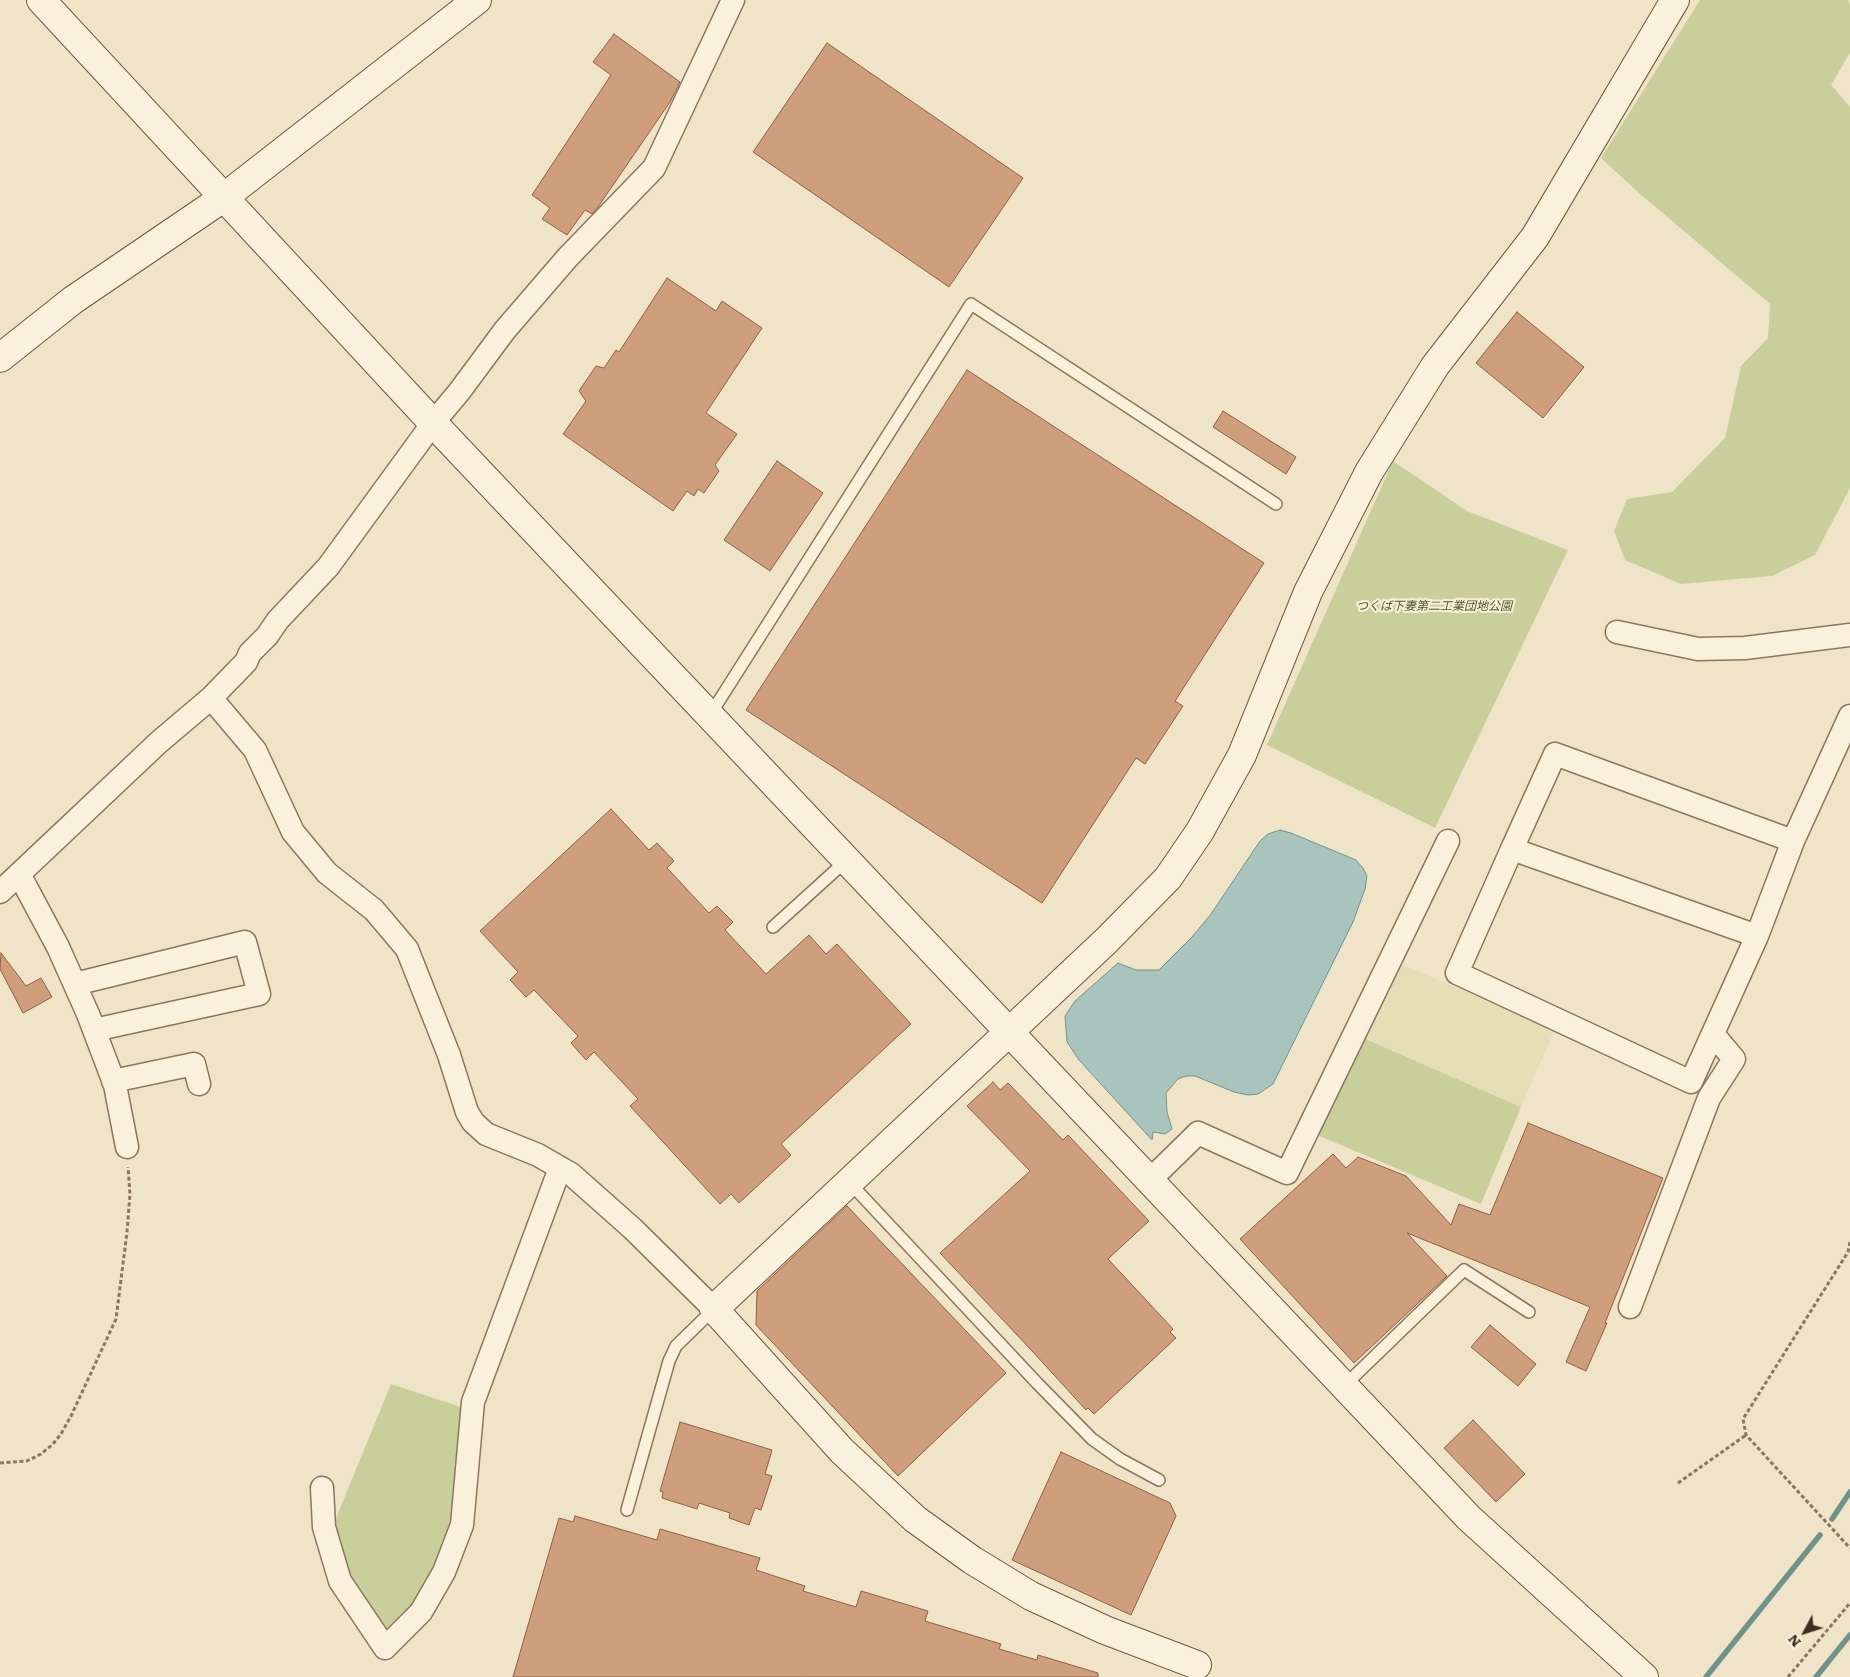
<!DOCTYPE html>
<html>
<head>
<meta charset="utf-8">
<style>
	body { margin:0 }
	#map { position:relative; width:1850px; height:1677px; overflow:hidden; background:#f0e4c8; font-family:Literata,serif }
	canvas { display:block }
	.north { position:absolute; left:1780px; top:1607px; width:50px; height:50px; -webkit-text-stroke:4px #f7eed8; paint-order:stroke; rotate:230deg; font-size:14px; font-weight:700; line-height:20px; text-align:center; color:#3d2e20 }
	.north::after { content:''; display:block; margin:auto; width:18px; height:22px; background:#3d2e20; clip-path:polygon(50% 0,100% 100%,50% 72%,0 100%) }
</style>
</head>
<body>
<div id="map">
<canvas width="1850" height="1677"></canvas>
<div class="north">N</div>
</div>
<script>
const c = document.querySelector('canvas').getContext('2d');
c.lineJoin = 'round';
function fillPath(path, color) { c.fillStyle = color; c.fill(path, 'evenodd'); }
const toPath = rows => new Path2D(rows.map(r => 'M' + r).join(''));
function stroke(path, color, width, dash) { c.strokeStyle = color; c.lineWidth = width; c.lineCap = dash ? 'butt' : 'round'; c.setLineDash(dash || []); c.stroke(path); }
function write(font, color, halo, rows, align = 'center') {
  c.font = font + ' Literata,"Noto Sans JP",serif'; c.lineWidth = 4.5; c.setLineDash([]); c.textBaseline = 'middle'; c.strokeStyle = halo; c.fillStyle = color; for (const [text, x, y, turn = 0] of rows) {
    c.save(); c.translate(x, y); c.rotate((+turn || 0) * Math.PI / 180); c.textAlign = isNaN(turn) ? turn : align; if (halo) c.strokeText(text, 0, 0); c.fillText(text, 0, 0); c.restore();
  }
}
const farmland = toPath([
	[1398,963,1555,1029,1521,1107,1363,1038]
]);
const green = toPath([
	[1700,0,1848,0,1850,6,1850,53,1831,85,1850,107,1850,488,1815,555,1772,576,1681,584,1625,560,1614,531,1627,499,1672,492,1725,438,1741,366,1768,338,1770,304,1639,193,1601,158],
	[1393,461,1467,511,1568,550,1435,828,1267,745],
	[1363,1038,1521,1107,1481,1204,1317,1135],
	[391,1384,467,1409,450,1526,434,1571,417,1603,384,1633,345,1576,334,1523]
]);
const water = toPath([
	[1280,830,1291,833,1356,860,1363,868,1367,876,1365,889,1353,922,1273,1084,1258,1094,1248,1095,1234,1092,1195,1076,1186,1076,1178,1079,1166,1093,1167,1112,1172,1129,1165,1134,1153,1132,1152,1140,1079,1060,1067,1042,1065,1016,1075,1001,1118,963,1136,970,1159,970,1192,937,1211,914,1260,841,1268,834,1280,830]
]);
const stream = toPath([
	[1832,1519,1850,1492],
	[1706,1677,1820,1535],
	[1816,1677,1850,1635]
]);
const building = toPath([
	[614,34,680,82,670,102,598,207,592,214,585,210,567,235,542,219,550,208,532,195,611,75,593,62,614,34],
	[827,43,1023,178,949,287,753,152,827,43],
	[667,278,716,311,722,301,762,328,706,413,737,434,715,465,719,471,704,493,698,489,694,496,687,491,673,511,563,434,586,401,579,391,596,366,604,368,616,350,619,352,667,278],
	[1517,312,1584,367,1543,418,1476,363,1517,312],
	[967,370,1264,563,1175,701,1183,706,1145,764,1136,758,1042,903,746,710,967,370],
	[1223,411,1296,457,1286,474,1213,427,1223,411],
	[777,461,823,493,770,571,724,540,777,461],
	[611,809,649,850,657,843,674,861,667,868,709,913,717,906,733,922,725,930,766,974,809,935,826,954,837,944,911,1024,781,1144,791,1155,739,1203,731,1194,720,1204,630,1106,638,1099,594,1052,586,1060,571,1043,578,1036,534,990,526,997,510,980,518,972,480,931,611,809],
	[1,953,26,986,41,978,52,997,23,1013,0,969,1,953],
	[993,1082,1000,1090,1008,1083,1063,1140,1068,1135,1149,1221,1108,1259,1173,1329,1170,1332,1176,1338,1094,1414,1088,1408,1086,1410,1033,1352,940,1253,1030,1171,967,1106,993,1082],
	[1528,1123,1663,1178,1605,1323,1607,1323,1586,1371,1566,1362,1590,1307,1407,1233,1447,1276,1354,1363,1240,1239,1333,1154,1346,1168,1358,1157,1406,1176,1451,1225,1459,1204,1490,1215,1528,1123],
	[847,1206,1006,1373,898,1476,756,1325,757,1291,847,1206],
	[1490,1325,1536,1364,1518,1386,1471,1347,1490,1325],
	[1473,1420,1525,1474,1496,1502,1444,1448,1473,1420],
	[680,1422,772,1450,765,1474,772,1476,761,1510,755,1508,749,1525,729,1518,730,1513,699,1503,697,1509,662,1498,663,1492,660,1491,680,1422],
	[1061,1452,1170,1503,1176,1516,1131,1615,1012,1560,1061,1452],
	[575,1516,657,1540,660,1529,760,1558,756,1570,805,1586,803,1591,856,1607,861,1591,928,1611,925,1621,1001,1644,999,1649,1037,1660,1038,1655,1098,1673,1098,1677,513,1677,559,1518,573,1522,575,1516]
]);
const path = toPath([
	[1850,1242,1848,1252,1743,1419,1746,1435,1850,1548],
	[0,1463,27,1461,41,1454,52,1445,61,1434,71,1416,116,1319,127,1232,130,1194,128,1167],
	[1678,1483,1746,1435],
	[1788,1677,1850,1603]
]);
const lane = toPath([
	[710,715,971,304,1276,504],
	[773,927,847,860],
	[849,1182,1037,1383,1092,1439,1120,1459,1159,1480],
	[1344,1386,1464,1270,1529,1312],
	[627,1510,669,1361,676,1346,714,1309]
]);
const street = toPath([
	[1617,632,1698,649,1745,648,1850,635],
	[211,698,255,750,293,832,327,873,374,910,407,949,449,1055,467,1112,473,1122,486,1134,538,1155,571,1174,633,1229,714,1309],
	[1555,754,1793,841,1757,936,1512,849,1555,754],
	[1793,841,1850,716],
	[1512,849,1457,973,1691,1082,1757,936],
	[19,874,58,947,88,1014,115,1085,127,1147],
	[0,892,159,742,211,698,246,662,250,653,267,636,278,620,328,567,433,423,459,392,505,330,568,257,654,168,733,0],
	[75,984,245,942,259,994,94,1030],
	[113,1081,194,1064,199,1084],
	[1150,1180,1198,1133,1287,1173,1448,841],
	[1630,1307,1709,1098,1734,1059,1713,1034],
	[322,1488,324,1527,340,1581,385,1648,421,1612,444,1572,462,1525,473,1402,560,1168]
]);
const secondary = toPath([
	[41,0,433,423,1469,1518,1644,1677],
	[0,358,73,300,223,198,477,0],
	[1197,1665,1105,1630,1031,1596,972,1560,915,1519,842,1451,714,1309,1106,941,1168,878,1200,831,1242,755,1308,592,1369,472,1435,366,1535,237,1675,0]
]);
const parkNames = [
	["つくば下妻第二工業団地公園",1434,606]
];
fillPath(farmland, '#e6deb5');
fillPath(green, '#c9cf9b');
fillPath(water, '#a9c4bc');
stroke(water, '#6f938a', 1);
stroke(stream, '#6f938a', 5.5);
fillPath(building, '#cf9f7d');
stroke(building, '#8d5f41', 1);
stroke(lane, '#8d765c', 14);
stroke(street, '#8d765c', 25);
stroke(secondary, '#6f573f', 30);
stroke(path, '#8d765c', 3, [4, 2.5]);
stroke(lane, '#faf1dc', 11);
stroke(street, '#faf1dc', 22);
stroke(secondary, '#faf1dc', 28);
write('italic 12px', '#4d5a26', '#f7eed8', parkNames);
</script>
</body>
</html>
